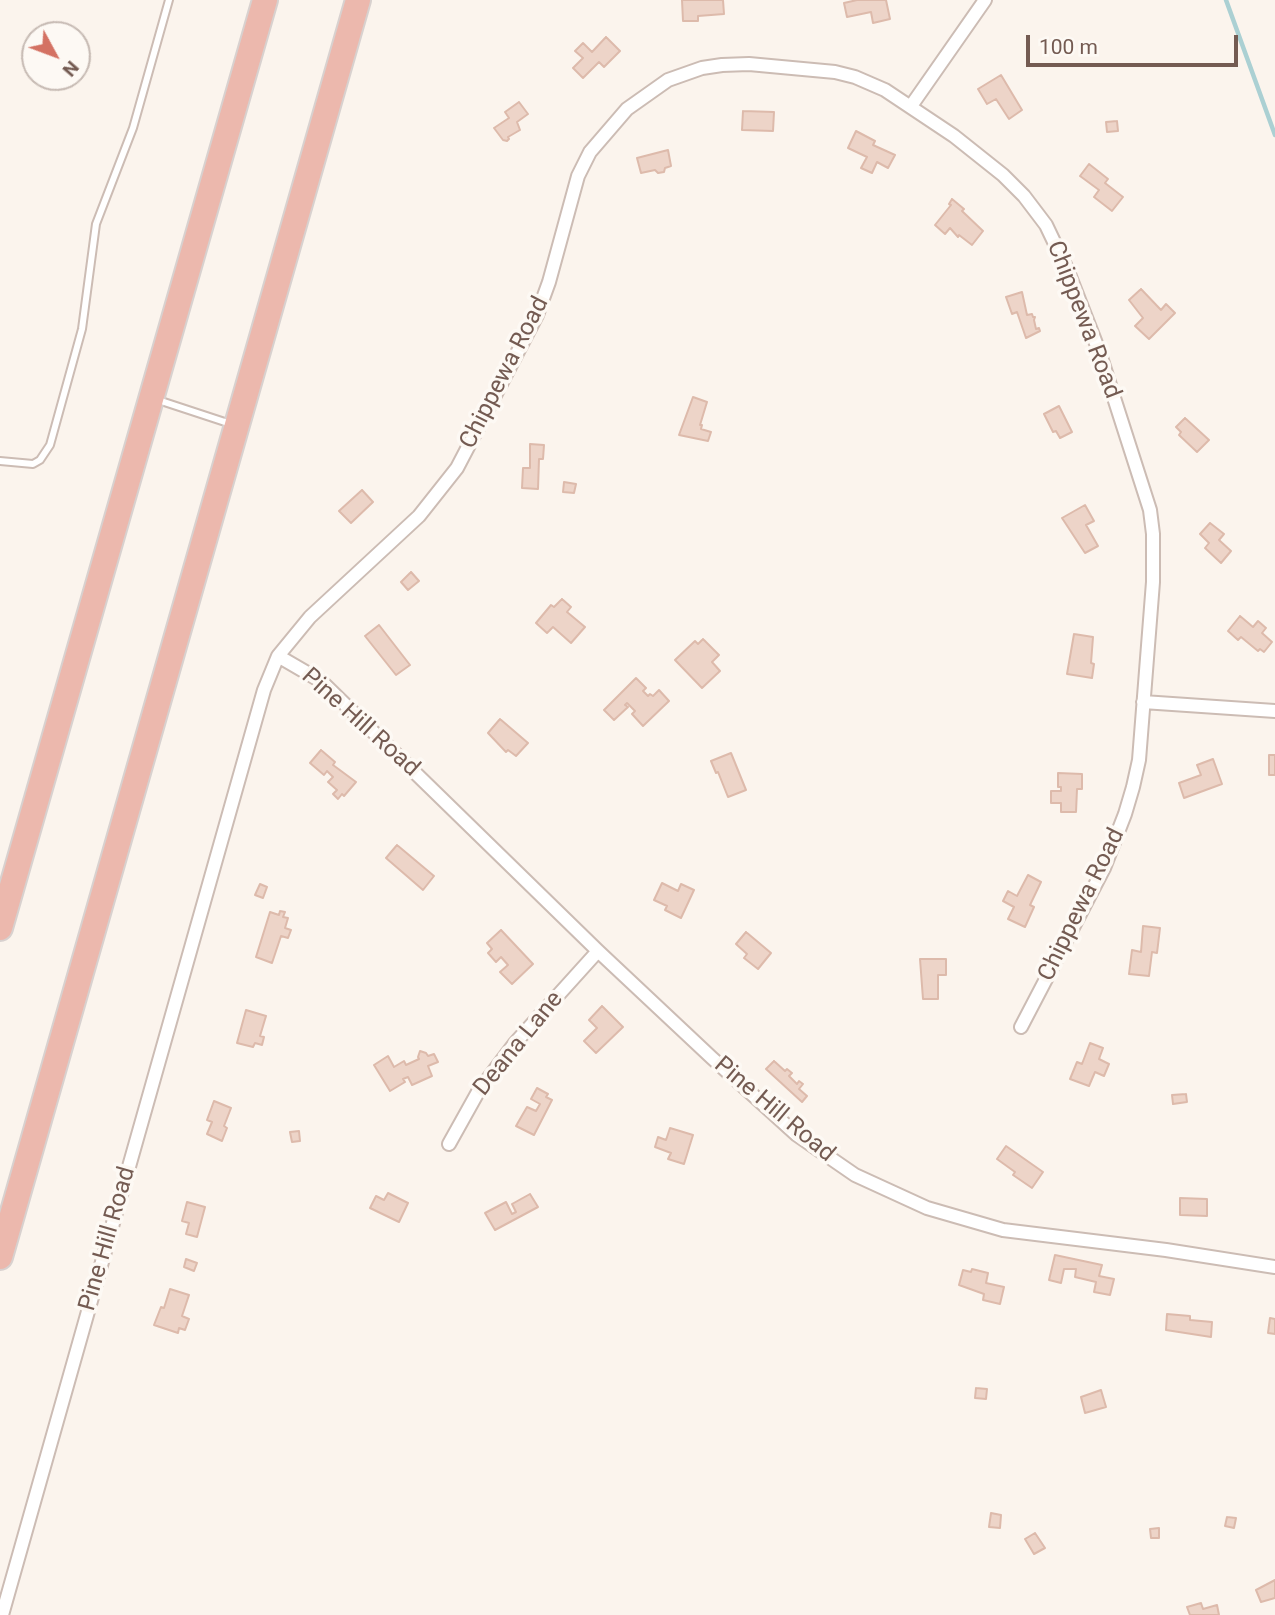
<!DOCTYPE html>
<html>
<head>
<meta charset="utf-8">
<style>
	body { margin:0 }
	#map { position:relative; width:1275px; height:1615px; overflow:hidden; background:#fbf4ed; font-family:Roboto,sans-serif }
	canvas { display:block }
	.north { position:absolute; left:21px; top:21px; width:70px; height:70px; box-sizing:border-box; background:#fdf9f4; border:2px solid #c6bab3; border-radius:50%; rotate:131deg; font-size:19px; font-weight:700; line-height:28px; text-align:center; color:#745b52 }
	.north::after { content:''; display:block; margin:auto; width:24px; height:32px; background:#d47263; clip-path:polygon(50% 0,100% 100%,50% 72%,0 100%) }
	.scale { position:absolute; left:1026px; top:35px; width:212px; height:32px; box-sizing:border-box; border:4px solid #745b52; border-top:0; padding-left:9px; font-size:21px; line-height:24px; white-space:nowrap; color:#745b52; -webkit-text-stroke:5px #fdf9f4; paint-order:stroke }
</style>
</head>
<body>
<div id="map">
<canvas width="1275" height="1615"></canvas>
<div class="north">N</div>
<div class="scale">100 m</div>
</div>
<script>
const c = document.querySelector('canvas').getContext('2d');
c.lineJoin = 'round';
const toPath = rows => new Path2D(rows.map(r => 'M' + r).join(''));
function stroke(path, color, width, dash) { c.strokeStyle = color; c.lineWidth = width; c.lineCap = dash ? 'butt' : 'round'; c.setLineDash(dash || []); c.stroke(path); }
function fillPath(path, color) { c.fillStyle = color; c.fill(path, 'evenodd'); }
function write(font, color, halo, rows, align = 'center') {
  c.font = font + ' Roboto,sans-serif'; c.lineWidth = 7; c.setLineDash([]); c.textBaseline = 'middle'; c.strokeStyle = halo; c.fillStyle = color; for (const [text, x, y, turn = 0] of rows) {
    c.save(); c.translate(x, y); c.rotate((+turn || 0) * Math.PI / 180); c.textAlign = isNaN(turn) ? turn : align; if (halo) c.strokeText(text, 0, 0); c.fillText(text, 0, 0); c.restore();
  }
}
const stream = toPath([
	[1226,0,1275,135]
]);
const building = toPath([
	[682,0,723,0,724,14,698,16,698,21,683,21,682,0],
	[857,0,886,0,890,19,873,23,871,12,847,17,844,3,857,0],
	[606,37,620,51,604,67,599,62,583,78,573,68,583,58,575,51,583,43,592,52,606,37],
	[1001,75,1022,110,1009,119,996,99,987,104,978,89,1001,75],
	[519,102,528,114,517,122,520,130,508,137,509,139,507,141,503,140,494,128,509,118,505,112,519,102],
	[743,111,774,112,773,131,742,130,743,111],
	[1117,121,1118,131,1107,132,1106,122,1117,121],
	[856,131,875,141,873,145,895,155,888,168,877,162,872,173,861,168,867,157,848,148,856,131],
	[668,150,671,166,665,168,664,172,658,173,655,170,641,173,637,158,668,150],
	[1089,164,1108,179,1105,183,1123,197,1112,211,1094,197,1099,190,1080,176,1089,164],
	[952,199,964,209,962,211,983,231,972,245,959,235,958,237,950,228,945,234,935,225,951,205,949,204,952,199],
	[1141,289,1161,310,1166,304,1175,313,1149,339,1135,326,1143,318,1129,300,1141,289],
	[1022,292,1027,315,1032,314,1033,317,1035,317,1034,320,1036,329,1039,328,1040,331,1026,338,1017,312,1012,314,1006,297,1022,292],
	[693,397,707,402,700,425,702,425,701,429,711,432,708,441,679,435,693,397],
	[1059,406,1072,432,1060,438,1056,431,1053,432,1044,414,1059,406],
	[1185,418,1209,440,1197,452,1179,435,1181,432,1176,427,1185,418],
	[530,444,544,445,543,459,539,459,538,489,522,488,523,468,530,468,530,444],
	[564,482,576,484,574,493,563,492,564,482],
	[362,490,373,502,351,523,339,511,362,490],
	[1085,505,1094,521,1086,525,1098,546,1085,553,1062,518,1085,505],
	[1210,523,1224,534,1219,540,1231,551,1221,563,1205,548,1209,543,1200,534,1210,523],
	[411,572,419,581,408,590,401,582,411,572],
	[562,599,571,607,567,612,585,627,571,643,553,627,547,633,536,623,551,605,554,607,562,599],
	[1240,616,1253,627,1258,621,1266,628,1262,633,1272,642,1264,652,1260,649,1258,651,1241,637,1238,640,1228,631,1240,616],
	[379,625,410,665,396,675,365,636,379,625],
	[1074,634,1093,637,1091,663,1094,664,1092,678,1067,674,1074,634],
	[703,639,719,655,712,662,720,671,702,688,675,660,695,641,698,644,703,639],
	[636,678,646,688,643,691,648,696,650,694,653,696,659,690,669,701,643,726,632,714,635,711,627,703,625,705,628,707,614,720,604,710,636,678],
	[500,719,528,743,516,756,508,750,506,752,488,733,500,719],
	[321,750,335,762,333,765,356,782,344,796,342,794,338,799,333,794,337,790,328,782,333,777,327,771,324,775,310,763,321,750],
	[731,753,746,790,728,797,718,772,716,773,711,761,731,753],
	[1269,755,1275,755,1275,775,1269,775,1269,755],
	[1213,759,1222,784,1184,798,1179,783,1201,775,1197,765,1213,759],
	[1058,773,1082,774,1082,789,1077,789,1076,812,1061,812,1061,803,1051,803,1051,791,1061,791,1061,787,1058,787,1058,773],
	[397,845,434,876,423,890,386,858,397,845],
	[1028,875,1041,882,1030,905,1034,907,1025,927,1008,919,1014,907,1003,901,1008,891,1017,896,1028,875],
	[662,883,678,891,681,884,694,890,681,918,665,910,667,906,654,900,662,883],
	[260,884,267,887,263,898,255,895,260,884],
	[280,911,285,912,283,917,288,918,285,928,291,930,288,938,281,936,272,963,256,957,270,912,279,915,280,911],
	[1143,926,1160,928,1157,953,1152,952,1149,976,1129,974,1132,950,1141,952,1143,926],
	[501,930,533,964,512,984,500,972,508,965,501,957,496,962,488,953,492,949,487,943,501,930],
	[746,932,771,953,758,969,744,958,747,954,736,944,746,932],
	[920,959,946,959,946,975,938,975,938,999,923,999,920,959],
	[602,1006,623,1027,596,1053,584,1041,597,1028,589,1020,602,1006],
	[246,1010,266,1016,260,1036,264,1037,262,1045,255,1043,253,1047,237,1043,246,1010],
	[1090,1043,1103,1048,1099,1059,1109,1064,1104,1076,1095,1072,1089,1086,1070,1079,1077,1062,1082,1064,1090,1043],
	[420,1051,426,1053,428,1056,434,1054,438,1062,428,1066,432,1076,412,1085,408,1077,403,1079,405,1082,390,1091,374,1065,388,1056,394,1067,404,1061,406,1065,419,1059,418,1057,420,1051],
	[774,1061,785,1071,787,1069,792,1073,789,1076,797,1084,799,1081,803,1084,799,1089,807,1096,802,1102,766,1069,774,1061],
	[537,1088,548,1094,546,1097,552,1100,534,1135,516,1126,527,1107,536,1111,540,1104,531,1099,537,1088],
	[1186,1094,1187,1102,1173,1104,1172,1095,1186,1094],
	[214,1101,231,1108,224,1126,227,1128,222,1141,207,1134,212,1122,207,1120,214,1101],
	[670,1128,693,1135,684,1164,668,1159,671,1153,655,1147,658,1137,666,1140,670,1128],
	[299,1131,300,1141,292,1142,290,1132,299,1131],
	[1006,1146,1043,1172,1032,1188,1013,1175,1015,1172,997,1159,1006,1146],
	[388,1193,408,1203,399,1222,370,1208,376,1196,384,1200,388,1193],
	[530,1194,538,1207,495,1230,485,1213,506,1202,512,1214,516,1212,512,1204,530,1194],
	[1180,1198,1207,1199,1207,1216,1180,1215,1180,1198],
	[187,1202,205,1207,197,1237,186,1234,189,1223,182,1221,187,1202],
	[1055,1255,1102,1265,1099,1276,1114,1279,1110,1295,1094,1292,1096,1282,1075,1277,1076,1269,1064,1269,1061,1283,1049,1280,1055,1255],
	[186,1259,197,1263,194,1271,184,1267,186,1259],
	[972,1269,988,1273,986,1283,1004,1287,1000,1304,983,1300,984,1294,959,1285,963,1270,971,1272,972,1269],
	[170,1289,189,1295,182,1316,189,1319,185,1330,179,1328,178,1333,154,1325,161,1307,164,1308,170,1289],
	[1167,1314,1190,1316,1190,1320,1212,1322,1211,1337,1166,1330,1167,1314],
	[1270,1318,1275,1319,1275,1334,1268,1333,1270,1318],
	[976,1388,987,1389,986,1399,975,1398,976,1388],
	[1101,1390,1106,1407,1085,1413,1081,1397,1101,1390],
	[991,1513,1001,1515,1000,1528,989,1527,991,1513],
	[1227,1517,1236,1518,1234,1528,1225,1526,1227,1517],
	[1159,1528,1159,1538,1151,1538,1150,1529,1159,1528],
	[1035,1533,1045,1548,1034,1554,1025,1539,1035,1533],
	[1275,1580,1275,1598,1261,1602,1256,1590,1275,1580],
	[1201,1603,1203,1609,1217,1605,1219,1615,1190,1615,1187,1607,1201,1603]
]);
const lane = toPath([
	[155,399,231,424],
	[0,461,33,464,40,460,50,445,82,329,96,224,133,128,169,0]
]);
const street = toPath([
	[911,106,985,0],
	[278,656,310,617,419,516,457,468,537,315,549,282,578,176,590,152,627,109,668,80,702,68,722,65,749,64,835,72,855,77,885,90,954,136,1003,175,1024,196,1046,225,1067,269,1099,351,1150,510,1153,534,1153,582,1139,760,1133,787,1125,814,1104,868,1021,1027],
	[1143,702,1275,711],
	[449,1144,478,1092,515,1043,598,951],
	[2,1615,264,690,278,656,321,681,598,951,712,1058,797,1135,855,1175,927,1208,1003,1230,1166,1250,1275,1267]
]);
const highway = toPath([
	[0,928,265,0],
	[0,1257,358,0]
]);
const streetNames = [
	["Chippewa Road",1083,320,69],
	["Chippewa Road",505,373,-63],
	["Pine Hill Road",360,723,42],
	["Chippewa Road",1082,905,-64],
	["Deana Lane",519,1044,-51],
	["Pine Hill Road",774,1110,40],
	["Pine Hill Road",108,1239,-74]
];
stroke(stream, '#abd0d3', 4.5);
fillPath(building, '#edd4c8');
stroke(building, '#ddbaab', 2);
stroke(lane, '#ccbcb4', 10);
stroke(street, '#ccbcb4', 16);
stroke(highway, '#d8d1cf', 28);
stroke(lane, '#fff', 6);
stroke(street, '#fff', 12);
stroke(highway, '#ecb8ad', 24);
write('24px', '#745b52', '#fdf9f4', streetNames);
</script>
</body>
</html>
